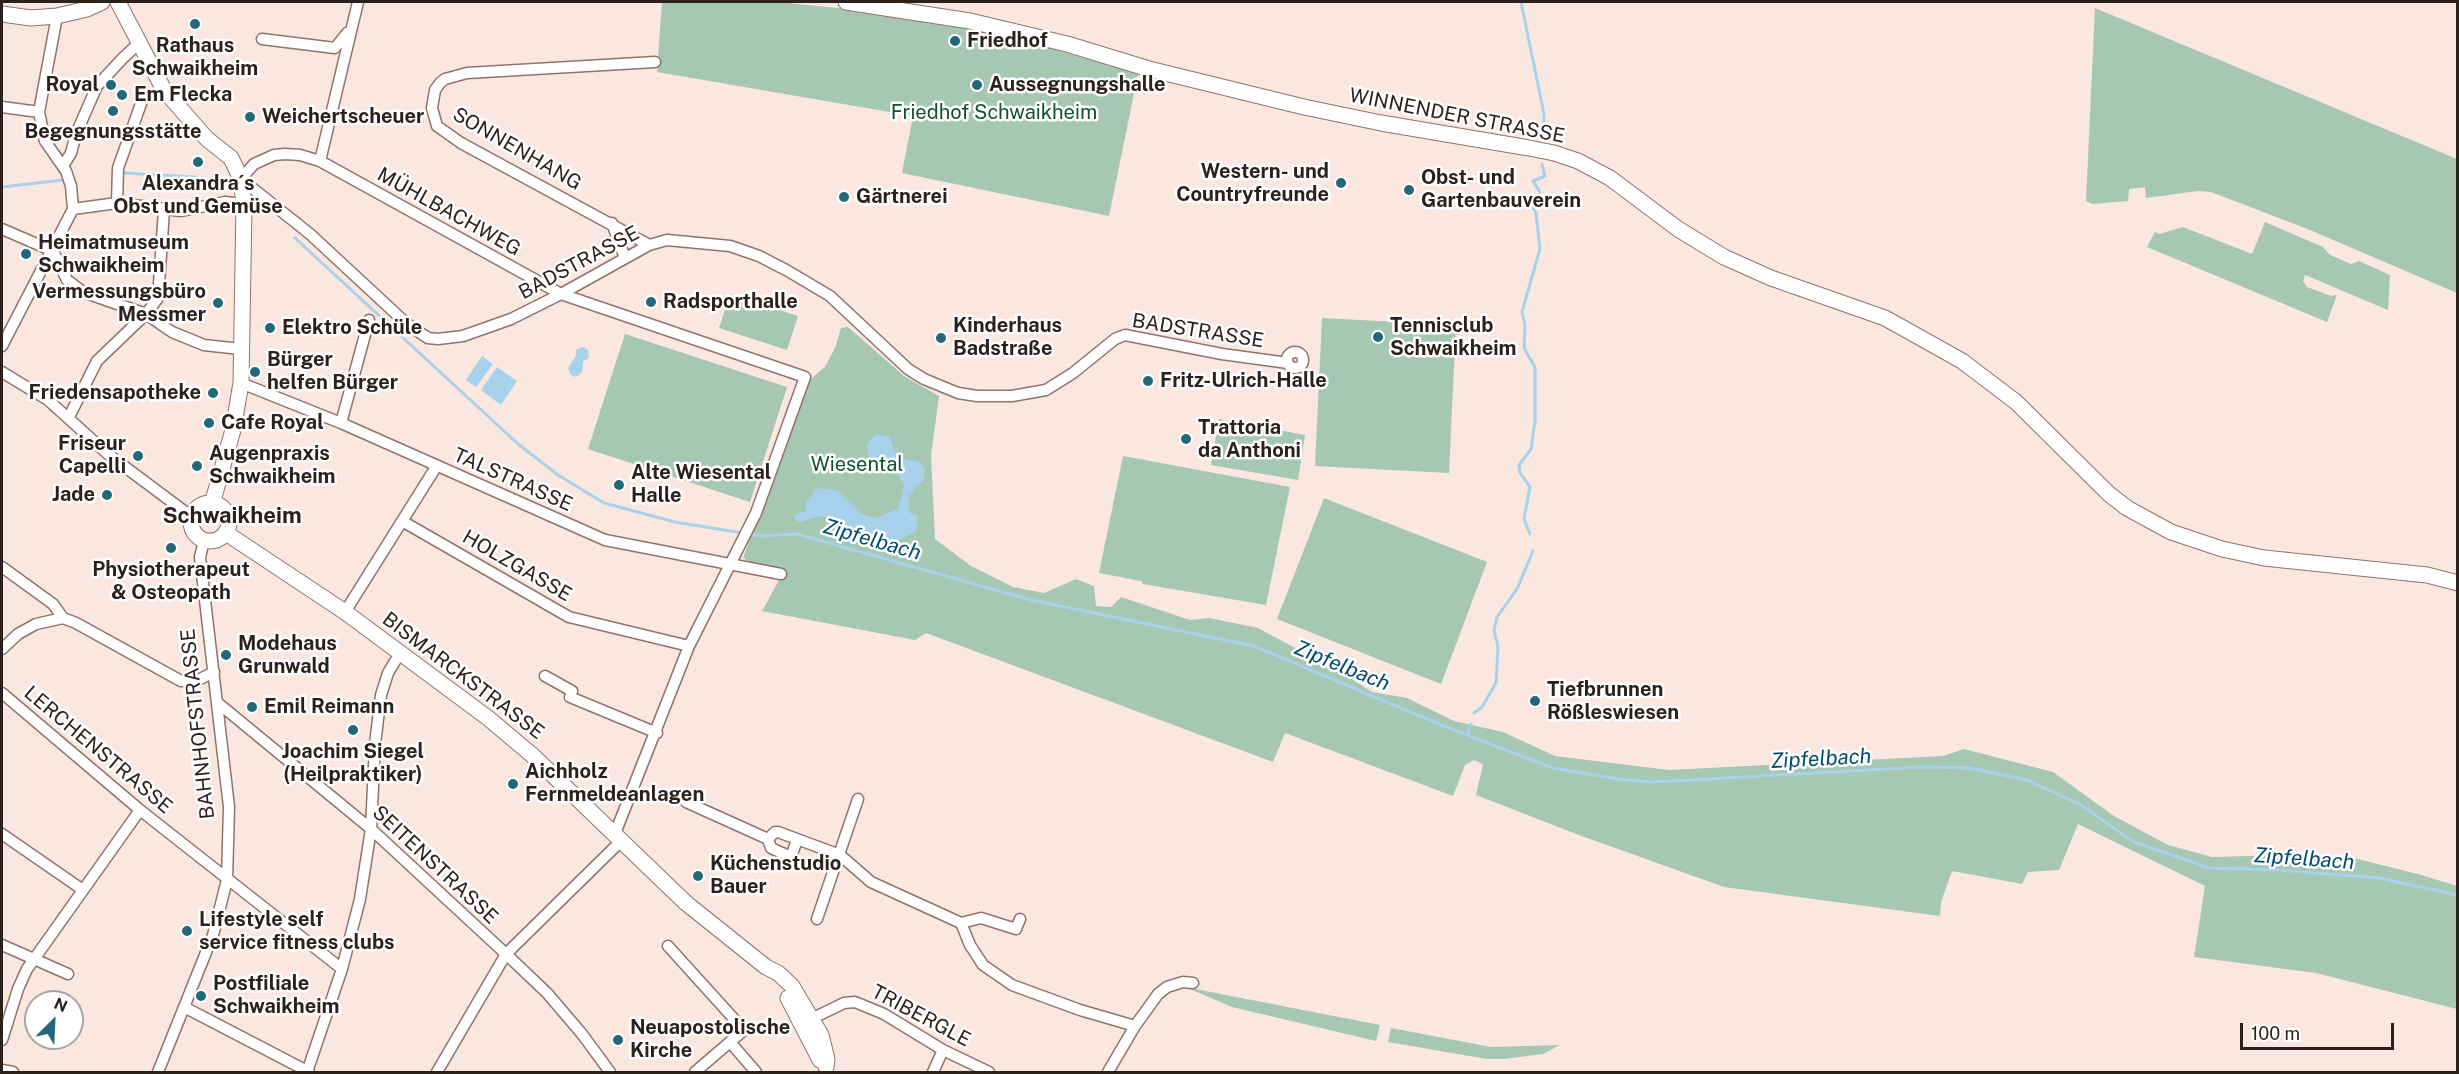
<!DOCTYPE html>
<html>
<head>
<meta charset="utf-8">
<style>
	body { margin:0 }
	#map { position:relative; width:2459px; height:1074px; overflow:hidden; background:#fae7e0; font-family:"Public Sans",sans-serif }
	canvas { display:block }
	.frame { position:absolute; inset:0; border:3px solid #2b201c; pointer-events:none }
	.north { position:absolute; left:24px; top:990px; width:60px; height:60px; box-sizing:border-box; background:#fff; border:2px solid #aaa6a4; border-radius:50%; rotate:24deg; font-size:16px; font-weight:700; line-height:24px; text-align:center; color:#2b201c }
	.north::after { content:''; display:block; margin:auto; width:21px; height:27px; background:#236878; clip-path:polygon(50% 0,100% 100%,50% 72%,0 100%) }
	.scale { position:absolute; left:2240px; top:1023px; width:154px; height:27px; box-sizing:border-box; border:3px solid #2b201c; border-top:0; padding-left:8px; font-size:18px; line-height:21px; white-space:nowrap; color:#2b201c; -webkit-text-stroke:4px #fff; paint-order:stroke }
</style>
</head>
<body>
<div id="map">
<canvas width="2459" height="1074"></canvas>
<div class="frame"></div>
<div class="north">N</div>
<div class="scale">100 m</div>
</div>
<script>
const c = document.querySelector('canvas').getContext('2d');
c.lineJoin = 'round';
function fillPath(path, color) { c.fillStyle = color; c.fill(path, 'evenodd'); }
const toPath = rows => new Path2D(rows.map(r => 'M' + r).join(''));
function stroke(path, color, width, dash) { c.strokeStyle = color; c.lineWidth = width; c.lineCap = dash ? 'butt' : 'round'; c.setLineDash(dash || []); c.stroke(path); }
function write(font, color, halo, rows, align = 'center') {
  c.font = font + ' "Public Sans",sans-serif'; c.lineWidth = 5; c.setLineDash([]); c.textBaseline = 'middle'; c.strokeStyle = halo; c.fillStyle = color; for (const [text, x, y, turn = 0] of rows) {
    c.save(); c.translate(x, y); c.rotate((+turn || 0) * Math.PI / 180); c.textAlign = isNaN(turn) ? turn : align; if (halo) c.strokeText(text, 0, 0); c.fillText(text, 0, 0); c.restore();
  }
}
const green = toPath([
	[662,2,778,2,915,16,1026,41,1138,74,1109,216,902,173,913,116,657,72],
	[2095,8,2457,159,2457,293,2310,230,2211,192,2198,191,2146,198,2145,187,2129,189,2128,201,2092,204,2086,201],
	[2265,222,2323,247,2330,255,2351,264,2359,261,2390,275,2388,310,2305,275,2303,281,2307,287,2331,296,2337,295,2327,322,2147,247,2155,232,2159,234,2183,227,2252,254],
	[730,294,798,316,787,350,719,328],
	[1322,318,1456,325,1449,473,1315,466],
	[848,327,904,376,939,396,931,456,935,539,971,566,1013,587,1044,593,1076,579,1094,586,1096,606,1111,607,1121,597,1190,620,1209,618,1258,628,1349,677,1372,692,1407,698,1454,721,1503,732,1555,756,1669,770,1943,756,1964,749,2053,772,2114,816,2168,845,2212,857,2288,855,2350,857,2418,874,2457,886,2457,1009,2316,973,2194,957,2205,886,2078,824,2059,870,2028,872,2022,884,1952,871,1941,902,1940,916,1724,887,1579,835,1476,795,1483,764,1474,760,1465,765,1453,796,1285,733,1273,762,926,633,915,640,762,611,784,571,752,564,743,558,807,382,825,367,835,348,841,328],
	[625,334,787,387,750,502,588,449],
	[1219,419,1305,435,1298,480,1211,465],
	[1123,456,1290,487,1266,605,1143,584,1141,581,1099,573],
	[1324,498,1487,562,1441,684,1277,619],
	[1185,987,1380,1025,1376,1041,1232,1007],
	[1391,1028,1491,1047,1560,1045,1543,1054,1504,1059,1487,1059,1388,1042]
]);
const water = toPath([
	[582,347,588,350,589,357,583,362,582,372,576,377,571,375,568,368,576,356,576,350],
	[482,356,493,364,476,387,466,380],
	[497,367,517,381,501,405,481,390],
	[876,434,891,437,892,445,898,455,907,460,918,461,925,470,923,481,913,489,903,483,895,469,884,463,873,462,868,455,867,444],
	[818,488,837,490,861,514,877,518,898,508,904,488,910,491,908,508,912,515,918,515,916,532,881,548,867,545,853,529,822,516,800,522,795,520,794,515,806,511,806,502]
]);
const stream = toPath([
	[1521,2,1544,114,1544,129],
	[124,173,194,177,228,188],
	[2,187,63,180],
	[295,238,517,443,558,475,604,503,675,522,761,536,797,534,1031,600,1254,646,1446,727,1553,768,1619,779,1653,782,1921,767,1969,768,2027,780,2079,804,2134,842,2209,868,2278,870,2379,878,2458,895],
	[1530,534,1524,519,1530,487,1520,473,1519,465,1531,449,1535,421,1535,367,1524,348,1525,326,1522,312,1540,249,1536,213,1530,201,1539,196,1540,192,1533,181,1545,176,1542,164],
	[1474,713,1482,707,1496,683,1498,647,1494,630,1497,617,1517,589,1533,551],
	[1467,735,1471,724]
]);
const canal = toPath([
	[908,490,909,487]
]);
const street = toPath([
	[262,39,335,48,347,33],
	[2,107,39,112],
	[320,161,358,2],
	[63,166,71,153,76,134,97,86,122,59,139,43],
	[117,203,118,168,143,98],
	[73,209,117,203,181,211,225,202,244,204],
	[612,223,625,258],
	[2,229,53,251],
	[649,245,461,143,437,126,432,108,435,90,440,83,445,79,467,73,655,62],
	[53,251,67,280,83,292,146,314,172,332,204,345,240,349],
	[2,346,73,209,71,186,66,171,45,141,39,112,57,16],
	'1287 360a8 8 0 1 1 16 0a8 8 0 1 1-16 0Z',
	[2,372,48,400,109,455,192,517],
	[241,383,341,423,605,540,781,574],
	[69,417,97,361,146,314,158,298,164,210],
	[341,423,369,320],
	[402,521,569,617,689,646],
	[2,567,53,604,63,618,76,623,181,681,196,681,214,672],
	[345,612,436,467],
	[2,649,18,634,36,624,63,618],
	[545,676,572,691,570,697,657,733],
	[2,693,140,810,342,969],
	[218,703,371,829,506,954,547,993,582,1034,610,1072],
	[686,802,768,839],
	[2,834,83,890],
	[614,836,689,646,756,513,805,377,561,294,320,161,300,155,285,154,274,155,254,164,241,179,310,234,407,324,428,338,438,339,463,336,511,319,561,294,649,245,667,240,730,246,759,256,788,271,830,296,908,369,924,379,958,393,977,396,1012,396,1046,390,1073,373,1115,339,1125,335,1222,354,1288,363],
	[797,840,791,857,771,848,768,839,775,832,778,832,840,855,871,882,961,923,970,945,983,965,1012,985,1080,1010,1135,1026],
	[817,919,858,799],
	[961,923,981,918,1016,929,1020,919],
	[2,945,68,974],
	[668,946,744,1030,695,1072],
	[184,1007,309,1072],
	[805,1022,844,1003,855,1002,884,1014,943,1050,989,1072],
	[2,1040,18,989,27,969,140,810],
	[730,1042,756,1072],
	[2,1070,13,1072],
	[158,1072,213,935,227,880,229,807,200,557,204,541],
	[307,1072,342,969,360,899,371,829,375,744,381,695,388,673,400,653],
	[437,1072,506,954,620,842],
	[933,1072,943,1050],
	[1108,1072,1135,1026,1158,994,1167,987,1183,982,1193,983]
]);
const secondary = toPath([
	[118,2,164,90,207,139,231,158,241,179,244,204,241,383,233,430,212,504],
	[846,2,970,21,1067,44,1149,69,1304,107,1381,123,1529,148,1554,153,1578,161,1610,178,1678,229,1724,257,1771,278,1885,318,1962,361,2016,402,2109,494,2127,508,2171,532,2222,549,2264,558,2427,575,2458,583],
	[2,14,31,18,57,16,87,9,102,2],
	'191 522a19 19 0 1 1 38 0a19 19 0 1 1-38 0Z',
	[226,533,345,612,488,718,532,755,686,903,766,967,778,973,792,986,821,1035,827,1059,826,1067],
	[788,998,820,1060]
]);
const markers = [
	[195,24,6,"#236878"],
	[955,41,6,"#236878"],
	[111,85,6,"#236878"],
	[977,85,6,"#236878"],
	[122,95,6,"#236878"],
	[113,111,6,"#236878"],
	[250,117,6,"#236878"],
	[198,162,6,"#236878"],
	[1341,183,6,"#236878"],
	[1409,190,6,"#236878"],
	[844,197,6,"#236878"],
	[26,254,6,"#236878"],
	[651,302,6,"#236878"],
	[218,303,6,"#236878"],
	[270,328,6,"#236878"],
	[1378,337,6,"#236878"],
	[941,338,6,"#236878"],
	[255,372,6,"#236878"],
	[1148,381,6,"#236878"],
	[213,393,6,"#236878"],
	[209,423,6,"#236878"],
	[1186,439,6,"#236878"],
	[138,456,6,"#236878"],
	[197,466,6,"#236878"],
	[619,485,6,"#236878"],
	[107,495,6,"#236878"],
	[171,548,6,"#236878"],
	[226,655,6,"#236878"],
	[1535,701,6,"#236878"],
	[252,707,6,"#236878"],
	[353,730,6,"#236878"],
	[513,784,6,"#236878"],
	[698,876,6,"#236878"],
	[187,931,6,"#236878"],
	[201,996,6,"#236878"],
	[618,1040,6,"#236878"]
];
const poiNames = [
	["Friedhof",967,41],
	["Rathaus",195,46,"center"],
	["Schwaikheim",195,69,"center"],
	["Royal",99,85,"right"],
	["Aussegnungshalle",989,85],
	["Em Flecka",134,95],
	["Weichertscheuer",262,117],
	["Begegnungsstätte",113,132,"center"],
	["Western- und",1329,172,"right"],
	["Countryfreunde",1329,195,"right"],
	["Obst- und",1421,178],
	["Gartenbauverein",1421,201],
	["Alexandra´s",198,184,"center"],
	["Obst und Gemüse",198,207,"center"],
	["Gärtnerei",856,197],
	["Heimatmuseum",38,243],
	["Schwaikheim",38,266],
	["Vermessungsbüro",206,292,"right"],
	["Messmer",206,315,"right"],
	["Radsporthalle",663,302],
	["Kinderhaus",953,326],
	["Badstraße",953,349],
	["Tennisclub",1390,326],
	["Schwaikheim",1390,349],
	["Elektro Schüle",282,328],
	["Bürger",267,360],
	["helfen Bürger",267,383],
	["Fritz-Ulrich-Halle",1160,381],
	["Friedensapotheke",201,393,"right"],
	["Cafe Royal",221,423],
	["Trattoria",1198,428],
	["da Anthoni",1198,451],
	["Friseur",126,444,"right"],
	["Capelli",126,467,"right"],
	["Augenpraxis",209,454],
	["Schwaikheim",209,477],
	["Alte Wiesental",631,473],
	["Halle",631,496],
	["Jade",95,495,"right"],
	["Physiotherapeut",171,570,"center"],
	["& Osteopath",171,593,"center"],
	["Modehaus",238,644],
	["Grunwald",238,667],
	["Tiefbrunnen",1547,690],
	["Rößleswiesen",1547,713],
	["Emil Reimann",264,707],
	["Joachim Siegel",353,752,"center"],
	["(Heilpraktiker)",353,775,"center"],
	["Aichholz",525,772],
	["Fernmeldeanlagen",525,795],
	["Küchenstudio",710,864],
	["Bauer",710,887],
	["Lifestyle self",199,920],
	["service fitness clubs",199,943],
	["Postfiliale",213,984],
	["Schwaikheim",213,1007],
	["Neuapostolische",630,1028],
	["Kirche",630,1051]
];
const parkNames = [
	["Friedhof Schwaikheim",994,113],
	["Wiesental",857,465]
];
const streetNames = [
	["WINNENDER STRASSE",1457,116,11],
	["SONNENHANG",517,149,30],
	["MÜHLBACHWEG",449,212,29],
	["BADSTRASSE",579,263,-28],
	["BADSTRASSE",1198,331,9],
	["TALSTRASSE",513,480,24],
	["HOLZGASSE",517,566,30],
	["BISMARCKSTRASSE",463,676,37],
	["BAHNHOFSTRASSE",198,724,-96],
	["LERCHENSTRASSE",98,750,40],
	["SEITENSTRASSE",435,865,43],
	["TRIBERGLE",921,1016,28]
];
const waterNames = [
	["Zipfelbach",872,540,16],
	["Zipfelbach",1342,666,22],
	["Zipfelbach",1821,759,-3],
	["Zipfelbach",2304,859,4]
];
const quarterNames = [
	["Schwaikheim",232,516]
];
fillPath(green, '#a6c7b1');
fillPath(water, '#a8d1eb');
stroke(stream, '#a8d1eb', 3);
stroke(canal, '#a8d1eb', 10);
stroke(street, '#907469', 13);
stroke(secondary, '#907469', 17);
stroke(street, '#fff', 10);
stroke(secondary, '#fff', 15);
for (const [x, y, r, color] of markers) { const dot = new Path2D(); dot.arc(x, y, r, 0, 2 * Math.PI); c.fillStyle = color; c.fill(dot); stroke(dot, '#fff', 2); }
write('bold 20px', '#2b201c', '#fff', poiNames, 'left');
write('20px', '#0e512f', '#fff', parkNames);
write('20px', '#2b201c', '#fff', streetNames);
write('italic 21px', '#004c6e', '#fff', waterNames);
write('bold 22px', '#2b201c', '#fff', quarterNames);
</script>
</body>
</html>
